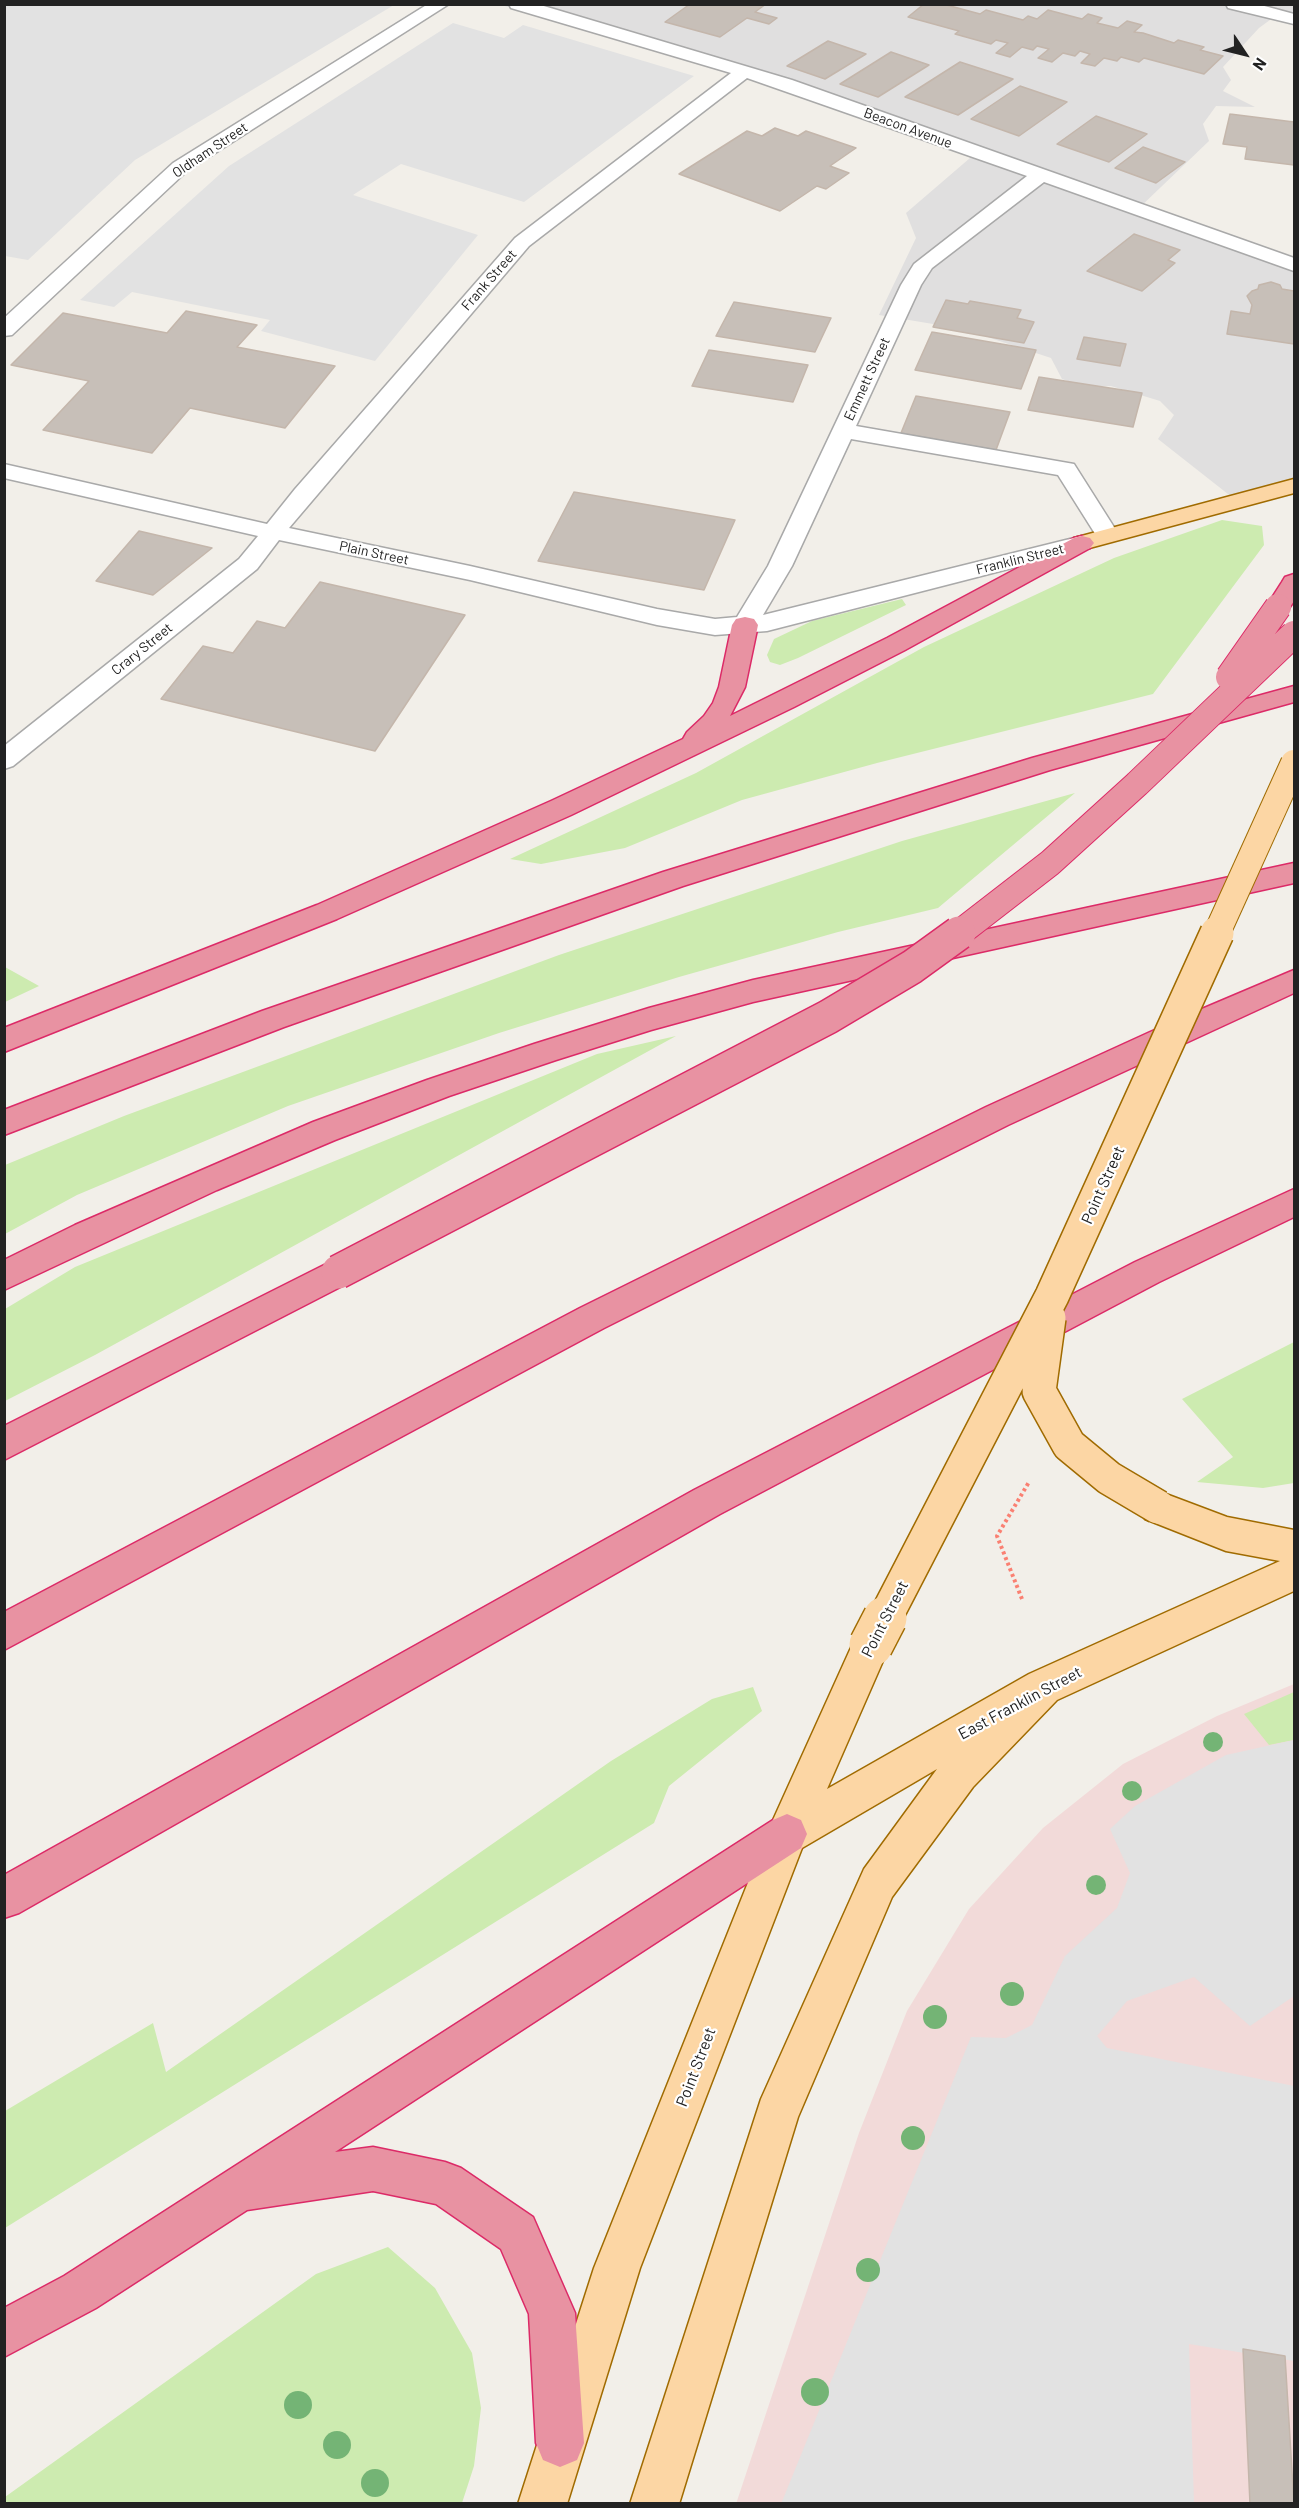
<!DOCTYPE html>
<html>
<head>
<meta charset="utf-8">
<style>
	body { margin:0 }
	#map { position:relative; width:1299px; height:2508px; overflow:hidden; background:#f2efe9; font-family:Barlow,sans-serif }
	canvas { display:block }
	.frame { position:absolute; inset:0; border:6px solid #222; pointer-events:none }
	.north { position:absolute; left:1215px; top:24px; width:60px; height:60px; -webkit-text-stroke:4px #fff; paint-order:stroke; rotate:125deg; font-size:16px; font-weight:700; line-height:24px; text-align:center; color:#222 }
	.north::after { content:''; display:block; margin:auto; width:21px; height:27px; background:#222; clip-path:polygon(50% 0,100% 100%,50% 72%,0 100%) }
</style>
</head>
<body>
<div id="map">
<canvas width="1299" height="2508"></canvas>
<div class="frame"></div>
<div class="north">N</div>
</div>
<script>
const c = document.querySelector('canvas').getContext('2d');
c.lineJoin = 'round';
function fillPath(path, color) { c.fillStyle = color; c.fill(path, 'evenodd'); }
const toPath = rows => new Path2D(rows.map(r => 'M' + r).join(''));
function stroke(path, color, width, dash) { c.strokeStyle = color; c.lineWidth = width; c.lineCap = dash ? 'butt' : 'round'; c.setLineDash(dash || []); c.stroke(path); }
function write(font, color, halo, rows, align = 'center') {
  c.font = font + ' Barlow,sans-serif'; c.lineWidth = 4.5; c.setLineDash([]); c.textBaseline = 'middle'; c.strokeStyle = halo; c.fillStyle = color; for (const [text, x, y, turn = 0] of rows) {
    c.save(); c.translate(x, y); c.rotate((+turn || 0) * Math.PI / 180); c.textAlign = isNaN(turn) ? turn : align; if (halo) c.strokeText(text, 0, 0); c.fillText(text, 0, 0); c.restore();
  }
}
const residential = toPath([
	[501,5,1294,5,1294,21,1274,17,1259,28,1223,67,1231,80,1223,91,1255,107,1216,106,1203,124,1209,141,1137,210,1140,214,1294,269,1294,484,1233,498,1158,439,1174,415,1160,401,1111,386,1084,387,1062,379,1051,358,963,329,879,315,916,238,906,213,970,158,968,153,761,78]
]);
const commercial = toPath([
	[1294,1684,1294,2503,736,2504,859,2133,907,2011,969,1909,1043,1828,1123,1764,1217,1716]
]);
const grass = toPath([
	[1222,520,1262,526,1264,545,1153,694,877,763,742,800,625,848,541,864,510,859,696,773,924,647,1114,558],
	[902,599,906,605,798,658,780,665,770,662,767,655,774,639,812,621],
	[1075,793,938,908,838,932,679,977,499,1033,288,1106,77,1195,5,1234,5,1165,124,1116,559,955,902,841],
	[4,967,5,967,39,986,5,1002],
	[676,1036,95,1355,5,1401,5,1309,75,1267,597,1054],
	[1294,1342,1294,1483,1263,1488,1197,1482,1233,1457,1182,1399],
	[753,1687,762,1711,669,1786,654,1823,5,2228,5,2111,153,2023,166,2072,611,1761,712,1699],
	[1294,1692,1294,1740,1269,1745,1244,1714],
	[388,2247,435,2288,472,2353,481,2408,474,2466,462,2503,5,2503,5,2497,316,2274]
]);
const parking = toPath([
	[4,5,5,4,394,5,135,160,28,260,5,256],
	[453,23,504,38,523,25,694,76,524,202,401,164,353,195,478,235,375,361,261,331,270,320,132,292,114,307,80,300,229,166],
	[1294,1740,1294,1996,1250,2026,1194,1977,1127,2001,1097,2036,1107,2048,1294,2086,1294,2361,1189,2344,1194,2503,781,2504,971,2037,1006,2038,1032,2025,1065,1956,1117,1908,1130,1873,1110,1829,1135,1806,1226,1755]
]);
const building = toPath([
	[690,4,766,4,755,12,777,18,769,24,747,18,720,37,665,22,690,4],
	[924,4,943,4,980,14,986,10,1023,20,1028,16,1037,19,1048,10,1082,19,1088,14,1102,18,1097,23,1118,28,1127,21,1142,25,1134,32,1143,33,1174,43,1178,40,1204,47,1200,50,1223,56,1204,74,1144,58,1139,62,1121,57,1117,61,1104,58,1095,66,1081,63,1090,54,1080,51,1075,56,1063,53,1052,62,1038,58,1049,49,1037,46,1033,50,1022,47,1010,57,996,53,1008,43,996,40,991,44,955,34,959,31,908,17,924,4],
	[828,41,866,54,825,79,787,66,828,41],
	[891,52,929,65,878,97,840,84,891,52],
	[960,62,1013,79,958,115,905,97,960,62],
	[1020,86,1067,102,1019,136,971,119,1020,86],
	[1230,114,1294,122,1294,165,1245,159,1247,147,1223,144,1230,114],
	[1096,116,1147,134,1109,162,1057,144,1096,116],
	[775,128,798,136,806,131,856,148,830,166,849,173,826,189,817,186,780,211,679,174,747,131,762,136,775,128],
	[1143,147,1185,162,1156,183,1115,168,1143,147],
	[1134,234,1180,250,1168,260,1175,263,1142,291,1087,271,1134,234],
	[1271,282,1280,285,1282,289,1294,291,1294,344,1227,334,1231,311,1250,314,1252,305,1247,296,1252,291,1258,289,1259,285,1271,282],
	[946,300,968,304,970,301,1021,310,1017,318,1034,322,1024,343,933,327,946,300],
	[734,302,831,318,815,352,716,336,734,302],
	[186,311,257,325,237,347,335,366,285,428,190,408,152,453,43,430,89,381,11,365,63,313,167,333,186,311],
	[932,332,1036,350,1021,389,915,370,932,332],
	[1084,337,1126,344,1120,366,1077,359,1084,337],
	[709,350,808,365,793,402,692,386,709,350],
	[1039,377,1142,393,1133,427,1028,410,1039,377],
	[916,396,1010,412,996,450,901,433,916,396],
	[574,492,735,520,704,590,538,561,574,492],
	[139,531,212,548,153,595,96,581,139,531],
	[320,582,465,615,375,751,161,699,203,646,233,653,257,621,285,628,320,582],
	[1243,2349,1285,2356,1294,2504,1250,2504,1243,2349]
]);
const path = toPath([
	[1022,1599,997,1536,1029,1482]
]);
const minor = toPath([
	[428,4,449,4,187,171,12,335,4,336,4,318,173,163,428,4],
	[509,4,537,4,792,80,1294,258,1294,271,1044,182,932,268,921,285,856,426,1074,464,1119,535,1115,540,1107,542,1099,540,1058,475,851,439,792,566,763,615,1082,536,1090,538,1094,543,1090,548,767,631,715,635,657,625,470,580,279,540,257,569,13,766,4,769,4,746,239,559,258,536,4,478,4,464,267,524,295,489,515,238,731,73,511,8,509,4],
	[747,78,1027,176,914,264,901,285,768,566,737,617,715,619,657,609,470,566,289,528,529,246,747,78],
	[1226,4,1257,4,1294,14,1294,24,1228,8,1226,4]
]);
const major = toPath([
	[1294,479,1294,493,1082,550,1074,548,1070,543,1074,538,1294,479],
	[1158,1491,1227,1517,1294,1530,1294,1591,1057,1700,973,1787,892,1897,798,2117,679,2504,630,2504,761,2099,864,1869,937,1769,802,1848,640,2268,567,2504,518,2504,594,2268,773,1820,858,1632,871,1627,884,1632,890,1645,827,1789,1029,1674,1280,1561,1226,1551,1145,1519,1140,1507,1145,1495,1158,1491]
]);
const highway = toPath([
	[1082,536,1090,538,1094,543,1090,548,905,650,794,707,571,815,337,919,4,1052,4,1028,317,905,551,801,683,739,687,732,704,716,713,703,719,687,732,625,736,619,745,617,754,619,758,625,745,687,730,716,887,638,1074,538,1082,536],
	[1294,574,1294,601,1290,607,1287,612,1278,615,1269,612,1266,607,1282,582,1285,577,1294,574],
	[1294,686,1294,702,1050,770,683,886,284,1027,4,1135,4,1110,262,1011,663,872,1032,758,1294,686],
	[1294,863,1294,883,753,1002,651,1030,556,1060,449,1096,335,1140,217,1190,4,1290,4,1260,75,1225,313,1122,427,1080,534,1044,649,1008,753,980,1294,863],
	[1294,970,1294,993,1008,1125,604,1328,4,1650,4,1612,580,1308,986,1107,1183,1017,1294,970],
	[1294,1189,1294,1217,1159,1282,720,1514,19,1913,4,1918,4,1875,694,1490,1135,1262,1294,1189],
	[338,1258,350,1262,355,1272,350,1282,4,1460,4,1426,338,1258],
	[787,1814,801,1820,807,1834,801,1848,335,2152,373,2147,445,2162,461,2168,533,2217,575,2313,584,2443,577,2460,560,2467,543,2460,536,2443,529,2314,501,2249,436,2204,373,2191,247,2210,96,2308,4,2357,4,2308,64,2276,773,1820,787,1814]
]);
const majorBridgeFar2 = toPath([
	[1216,935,1294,763]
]);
const majorBridgeFar1 = toPath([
	[1049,1318,1039,1391,1069,1445,1109,1478,1158,1507],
	[884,1620,1052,1296,1217,933]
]);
const majorBridge = toPath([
	[871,1645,885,1618]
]);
const highwayBridgeFar1 = toPath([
	[1229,677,1278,607],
	[957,935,1050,863,1137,784,1294,634]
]);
const highwayBridge = toPath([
	[338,1272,828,1017,912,967,959,933]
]);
const trees = [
	[1213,1742,10],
	[1132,1791,10],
	[1096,1885,10],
	[1012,1994,12],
	[935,2017,12],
	[913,2138,12],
	[868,2270,12],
	[815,2392,14],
	[298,2405,14],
	[337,2445,14],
	[375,2483,14]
];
const farStreetnames = [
	["Beacon Avenue",908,128,20],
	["Oldham Street",210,150,-34],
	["Frank Street",489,280,-49],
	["Emmett Street",867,379,-65],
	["Plain Street",374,553,12],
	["Franklin Street",1020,559,-14],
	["Crary Street",142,649,-39]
];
const streetNames = [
	["Point Street",1103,1185,-66],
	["Point Street",885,1619,-63],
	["East Franklin Street",1020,1703,-28],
	["Point Street",696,2067,-69]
];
fillPath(residential, '#e0dfdf');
fillPath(commercial, '#f2dad9');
fillPath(grass, '#cdebb0');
fillPath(parking, '#e2e2e2');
fillPath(building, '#c7bfb8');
stroke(building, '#c4b6ab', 1.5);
stroke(minor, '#a9a9a9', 3);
stroke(major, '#a06b00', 3);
stroke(highway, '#dc2a67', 3);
stroke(path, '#fa8072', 4, [3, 3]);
fillPath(minor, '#fff');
fillPath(major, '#fcd6a4');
fillPath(highway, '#e892a2');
stroke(majorBridgeFar2, '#a06b00', 28, []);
stroke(majorBridgeFar1, '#a06b00', 36, []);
stroke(majorBridge, '#a06b00', 46, []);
stroke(highwayBridgeFar1, '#dc2a67', 28, []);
stroke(highwayBridge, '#dc2a67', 36, []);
stroke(majorBridgeFar2, '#fcd6a4', 26);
stroke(majorBridgeFar1, '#fcd6a4', 33);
stroke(majorBridge, '#fcd6a4', 43);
stroke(highwayBridgeFar1, '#e892a2', 26);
stroke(highwayBridge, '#e892a2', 33);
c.fillStyle = '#74b475';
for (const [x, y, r] of trees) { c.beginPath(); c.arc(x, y, r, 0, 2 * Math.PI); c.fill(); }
write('14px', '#222', '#fff', farStreetnames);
write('16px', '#222', '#fff', streetNames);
</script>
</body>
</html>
